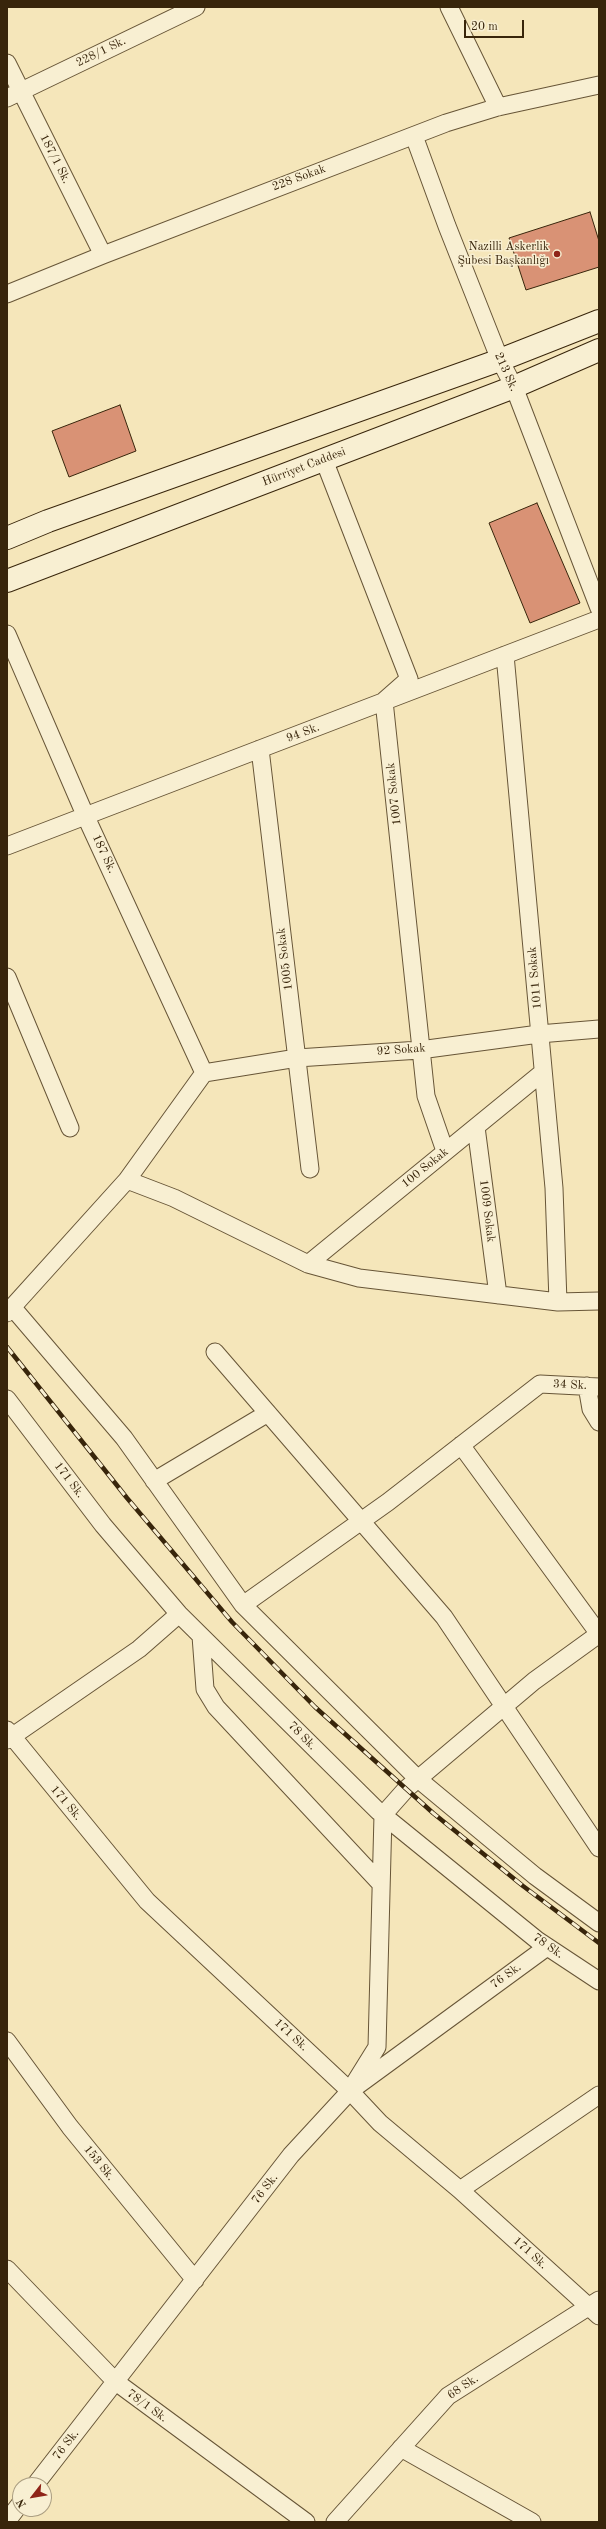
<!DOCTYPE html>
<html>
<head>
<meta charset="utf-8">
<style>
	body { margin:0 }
	#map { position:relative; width:606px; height:2529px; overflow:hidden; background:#f5e6ba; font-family:"Old Standard TT",serif }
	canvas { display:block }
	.frame { position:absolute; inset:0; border:8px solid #38250b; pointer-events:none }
	.north { position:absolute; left:12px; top:2477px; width:40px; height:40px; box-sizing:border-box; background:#f8efd2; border:1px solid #ab9e82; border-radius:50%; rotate:239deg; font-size:11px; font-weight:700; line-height:16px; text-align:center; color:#38250b }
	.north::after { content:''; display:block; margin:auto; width:14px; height:18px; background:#8f2418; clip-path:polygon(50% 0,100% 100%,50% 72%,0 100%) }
	.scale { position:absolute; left:464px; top:20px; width:60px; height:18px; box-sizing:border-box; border:2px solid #38250b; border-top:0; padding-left:5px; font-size:12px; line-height:14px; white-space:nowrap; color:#38250b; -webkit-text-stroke:3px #f8efd2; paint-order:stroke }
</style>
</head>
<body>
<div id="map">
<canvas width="606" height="2529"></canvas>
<div class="frame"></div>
<div class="north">N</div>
<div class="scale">20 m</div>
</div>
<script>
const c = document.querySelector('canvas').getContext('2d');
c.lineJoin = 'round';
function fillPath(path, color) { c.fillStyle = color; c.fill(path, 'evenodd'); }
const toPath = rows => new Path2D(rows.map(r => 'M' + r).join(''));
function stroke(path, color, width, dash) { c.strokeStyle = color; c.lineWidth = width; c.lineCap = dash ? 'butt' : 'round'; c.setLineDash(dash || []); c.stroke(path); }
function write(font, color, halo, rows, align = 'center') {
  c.font = font + ' "Old Standard TT",serif'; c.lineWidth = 3; c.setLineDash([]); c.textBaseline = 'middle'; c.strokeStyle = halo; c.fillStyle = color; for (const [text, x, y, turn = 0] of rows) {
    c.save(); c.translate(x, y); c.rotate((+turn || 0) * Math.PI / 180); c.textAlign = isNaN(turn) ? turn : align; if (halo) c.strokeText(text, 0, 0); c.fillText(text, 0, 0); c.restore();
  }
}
const building = toPath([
	[590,212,599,241,599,267,526,290,509,238,590,212],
	[120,405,136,451,69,477,52,431,120,405],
	[537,503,580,603,530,623,489,523,537,503]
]);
const minor = toPath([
	[449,7,498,107],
	[7,63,103,255],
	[7,98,196,7],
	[414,136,447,226,500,360,514,387,599,608],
	[7,294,103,255,446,123,498,107,599,85],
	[324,460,409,679,384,701,426,1096,445,1151],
	[7,634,86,817,204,1073],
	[505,655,554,1188,558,1302],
	[260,749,310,1169],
	[7,846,599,619],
	[7,977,70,1128],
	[204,1073,297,1058,420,1050,539,1034,599,1029],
	[476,1127,498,1295],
	[127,1180,174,1198,308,1264,359,1278,558,1302,599,1301],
	[308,1264,543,1072],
	[13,1308,124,1438,243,1605,418,1779,535,1876,599,1923],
	[7,1313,127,1180,204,1073],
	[215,1352,444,1617,599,1848],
	[587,1386,591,1409,599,1422],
	[7,1399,103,1525,179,1614,378,1811,537,1940,599,1981],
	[461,1445,599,1634],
	[154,1481,268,1413],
	[243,1605,388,1502,540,1384,599,1387],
	[201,1636,205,1689,216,1707,381,1884],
	[7,1730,147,1901,350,2091,380,2123,460,2190,599,2316],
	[7,1740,139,1649,179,1614],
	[7,2041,70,2127,195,2280],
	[354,2084,377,2047,383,1815,406,1789,534,1681,599,1634],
	[460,2190,599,2095],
	[7,2269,116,2382,306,2522],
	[401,2448,532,2522],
	[35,2485,291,2155,350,2091,547,1947],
	[7,2521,20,2504],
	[335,2522,448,2396,599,2300]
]);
const secondary = toPath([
	[7,538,48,521,500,360,599,321],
	[7,581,514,387,599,350]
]);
const rail = toPath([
	[7,1347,127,1498,232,1622,315,1707,433,1813,523,1886,599,1943]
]);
const markers = [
	[557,254,4,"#8f2418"]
];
const streetNames = [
	["228/1 Sk.",101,52,-26],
	["187/1 Sk.",55,159,63],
	["228 Sokak",299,178,-20],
	["213 Sk.",506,372,66],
	["Hürriyet Caddesi",304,467,-21],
	["94 Sk.",303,733,-21],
	["1007 Sokak",394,794,-96],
	["187 Sk.",104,854,65],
	["1005 Sokak",285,959,-97],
	["1011 Sokak",535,978,-95],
	["92 Sokak",401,1050,-4],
	["100 Sokak",425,1168,-39],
	["1009 Sokak",487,1211,83],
	["34 Sk.",570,1385,3],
	["171 Sk.",69,1480,53],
	["78 Sk.",302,1736,45],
	["171 Sk.",66,1803,50],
	["78 Sk.",548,1946,35],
	["76 Sk.",506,1976,-36],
	["171 Sk.",291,2035,43],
	["153 Sk.",99,2163,51],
	["76 Sk.",265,2189,-52],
	["171 Sk.",530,2253,42],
	["68 Sk.",463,2387,-34],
	["78/1 Sk.",147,2406,36],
	["76 Sk.",66,2445,-52]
];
const poiNames = [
	["Nazilli Askerlik",549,247],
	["Şubesi Başkanlığı",549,261]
];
fillPath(building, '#d99275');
stroke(building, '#38250b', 1);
stroke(minor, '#675537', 19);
stroke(secondary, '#38250b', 24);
stroke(minor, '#f8efd2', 17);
stroke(secondary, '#f8efd2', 22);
stroke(rail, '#38250b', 4.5);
stroke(rail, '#f8efd2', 3, [9]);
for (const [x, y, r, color] of markers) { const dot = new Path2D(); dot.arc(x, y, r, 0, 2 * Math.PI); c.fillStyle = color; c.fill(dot); stroke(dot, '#f8efd2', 1.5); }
write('12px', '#38250b', '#f8efd2', streetNames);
write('12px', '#38250b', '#f8efd2', poiNames, 'right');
</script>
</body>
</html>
